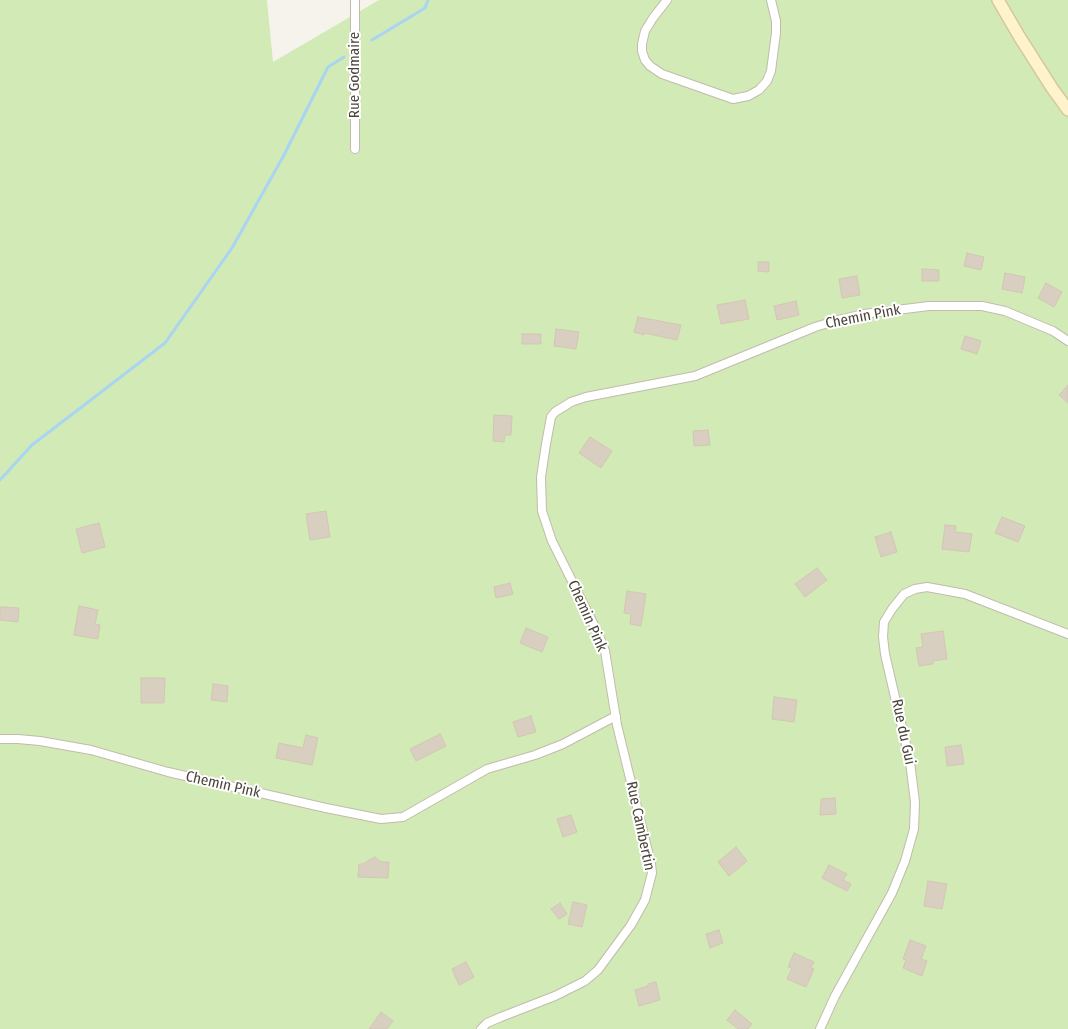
<!DOCTYPE html>
<html>
<head>
<meta charset="utf-8">
<style>
	body { margin:0 }
	canvas { display:block; background:#f6f3ec }
</style>
</head>
<body>
<canvas width="1068" height="1029"></canvas>
<script>
const c = document.querySelector('canvas').getContext('2d');
c.lineJoin = 'round';
function fillPath(path, color) { c.fillStyle = color; c.fill(path, 'evenodd'); }
const toPath = rows => new Path2D(rows.map(r => 'M' + r).join(''));
function stroke(path, color, width, dash) { c.strokeStyle = color; c.lineWidth = width; c.lineCap = dash ? 'butt' : 'round'; c.setLineDash(dash || []); c.stroke(path); }
function write(font, color, halo, rows, align = 'center') {
  c.font = font + ' "Fira Sans Condensed",sans-serif'; c.lineWidth = 4; c.setLineDash([]); c.textBaseline = 'middle'; c.strokeStyle = halo; c.fillStyle = color; for (const [text, x, y, turn = 0] of rows) {
    c.save(); c.translate(x, y); c.rotate((+turn || 0) * Math.PI / 180); c.textAlign = isNaN(turn) ? turn : align; if (halo) c.strokeText(text, 0, 0); c.fillText(text, 0, 0); c.restore();
  }
}
const green = toPath([
	[0,0,267,0,273,62,379,0,1068,0,1068,1029,0,1029]
]);
const stream = toPath([
	[372,40,425,8,428,0],
	[0,480,32,445,165,343,232,248,284,155,328,67,344,57]
]);
const building = toPath([
	[967,253,984,257,981,270,964,266,967,253],
	[758,262,769,262,769,272,758,271,758,262],
	[922,269,939,270,939,281,922,281,922,269],
	[1005,273,1025,277,1022,293,1002,289,1005,273],
	[857,276,860,295,842,298,839,279,857,276],
	[1046,283,1062,292,1054,307,1038,298,1046,283],
	[745,300,749,319,721,324,717,305,745,300],
	[796,301,799,315,777,320,774,306,796,301],
	[638,317,681,325,677,340,644,333,644,335,634,332,638,317],
	[556,329,579,332,576,349,554,346,556,329],
	[522,334,541,334,541,344,522,344,522,334],
	[965,336,981,341,977,354,961,349,965,336],
	[1068,385,1068,403,1059,395,1068,385],
	[494,415,512,416,511,435,505,435,504,442,493,441,494,415],
	[708,430,710,445,694,446,693,431,708,430],
	[590,437,612,451,601,468,579,453,590,437],
	[326,511,330,537,310,540,306,514,326,511],
	[1002,517,1025,526,1018,542,995,533,1002,517],
	[99,523,105,547,82,553,76,529,99,523],
	[945,525,956,526,955,532,972,534,969,552,942,549,945,525],
	[891,532,897,552,881,557,875,537,891,532],
	[817,568,827,580,805,597,795,584,817,568],
	[510,583,513,594,496,598,494,587,510,583],
	[627,591,646,594,641,626,630,624,631,614,624,613,627,591],
	[79,606,98,610,95,624,100,625,98,639,74,635,79,606],
	[0,607,19,608,18,622,0,620,0,607],
	[526,628,548,637,542,652,520,643,526,628],
	[943,631,947,659,933,661,933,664,919,666,916,648,923,647,921,634,943,631],
	[141,678,165,678,164,703,141,703,141,678],
	[213,684,228,686,227,702,211,700,213,684],
	[774,697,797,700,794,722,772,719,774,697],
	[531,716,536,732,518,737,513,722,531,716],
	[440,734,446,746,416,761,410,749,440,734],
	[306,735,318,738,312,765,276,758,279,743,303,748,306,735],
	[961,745,964,764,947,766,945,747,961,745],
	[835,798,836,814,820,815,821,799,835,798],
	[571,815,577,832,563,837,557,819,571,815],
	[736,847,747,861,729,876,718,862,736,847],
	[375,857,381,862,389,862,388,878,358,877,359,864,363,864,375,857],
	[829,865,847,874,843,880,851,884,847,891,822,878,829,865],
	[928,881,947,884,942,909,924,906,928,881],
	[573,902,587,905,582,927,568,924,573,902],
	[560,903,567,914,559,919,551,909,560,903],
	[719,930,723,943,710,948,706,934,719,930],
	[910,940,926,946,921,959,927,961,922,976,903,968,906,960,903,959,910,940],
	[794,953,814,962,811,968,814,969,806,987,787,979,792,968,788,967,794,953],
	[466,962,474,977,459,985,452,969,466,962],
	[656,982,660,1000,639,1006,635,990,648,986,648,984,656,982],
	[735,1010,752,1024,748,1029,738,1029,727,1020,735,1010],
	[381,1012,393,1021,387,1029,369,1029,381,1012]
]);
const minor = toPath([
	[667,0,653,18,645,31,642,44,642,51,645,60,650,66,662,74,733,99,748,96,759,90,767,81,771,71,776,33,776,21,771,0],
	[355,149,355,0],
	[0,739,18,739,40,741,91,750,168,772,326,808,381,819,403,817,487,769,535,755,563,744,616,716],
	[481,1029,487,1023,501,1017,555,996,585,981,598,970,631,925,645,900,652,873,651,864,617,725,605,651,598,633,552,541,542,511,541,477,546,444,551,417,555,412,571,402,586,397,695,376,815,327,838,320,864,314,929,306,982,306,1005,311,1053,331,1068,341],
	[820,1029,835,996,892,893,905,861,914,829,915,802,910,762,885,654,883,637,884,622,892,609,904,594,915,589,927,587,965,594,1068,634]
]);
const secondary = toPath([
	[998,0,1019,36,1052,88,1068,110]
]);
const streetNames = [
	["Rue Godmaire",355,75,-90],
	["Chemin Pink",863,317,-11],
	["Chemin Pink",587,616,66],
	["Rue du Gui",903,732,78],
	["Chemin Pink",223,785,13],
	["Rue Cambertin",640,826,78]
];
fillPath(green, '#d2eab5');
stroke(stream, '#a9d4f2', 3);
fillPath(building, '#d8cfc1');
stroke(building, '#d3c7b4', 1);
stroke(minor, '#c2bbae', 10);
stroke(secondary, '#d6c79b', 14);
stroke(minor, '#fff', 8);
stroke(secondary, '#fff3cd', 11);
write('15px', '#4b4439', '#fff', streetNames);
</script>
</body>
</html>
